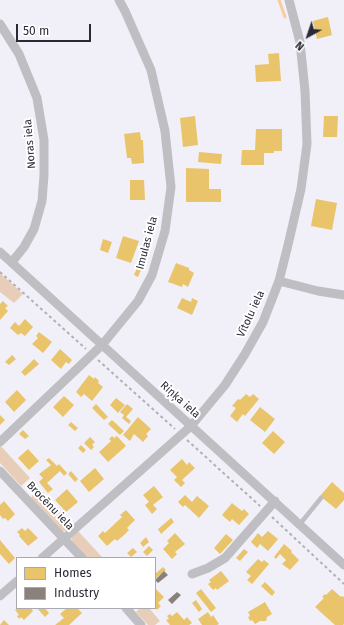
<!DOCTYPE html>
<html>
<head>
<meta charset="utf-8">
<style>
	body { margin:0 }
	#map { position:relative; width:344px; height:625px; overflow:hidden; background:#f1f0f8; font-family:"Fira Sans",sans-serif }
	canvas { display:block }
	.legend { position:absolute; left:16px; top:557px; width:140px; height:52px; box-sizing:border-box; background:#fff; border:1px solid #aaa9af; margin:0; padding:5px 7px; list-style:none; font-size:12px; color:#2a2936 }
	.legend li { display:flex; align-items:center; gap:8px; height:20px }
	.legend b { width:20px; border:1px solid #aaa9af }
	.north { position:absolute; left:288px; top:16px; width:40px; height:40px; -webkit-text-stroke:3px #fff; paint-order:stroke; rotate:220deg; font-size:11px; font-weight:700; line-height:16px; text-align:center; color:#2a2936 }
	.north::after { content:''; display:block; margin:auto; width:14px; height:18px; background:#2a2936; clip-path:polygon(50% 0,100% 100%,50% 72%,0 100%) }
	.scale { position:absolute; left:16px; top:24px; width:75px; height:18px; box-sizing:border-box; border:2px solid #2a2936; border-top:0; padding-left:5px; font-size:12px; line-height:14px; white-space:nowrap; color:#2a2936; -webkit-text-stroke:3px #fff; paint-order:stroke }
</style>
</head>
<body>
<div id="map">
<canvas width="344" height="625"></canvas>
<ul class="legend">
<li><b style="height:11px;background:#e9c46a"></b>Homes</li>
<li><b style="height:11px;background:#8a817c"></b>Industry</li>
</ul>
<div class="north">N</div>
<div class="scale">50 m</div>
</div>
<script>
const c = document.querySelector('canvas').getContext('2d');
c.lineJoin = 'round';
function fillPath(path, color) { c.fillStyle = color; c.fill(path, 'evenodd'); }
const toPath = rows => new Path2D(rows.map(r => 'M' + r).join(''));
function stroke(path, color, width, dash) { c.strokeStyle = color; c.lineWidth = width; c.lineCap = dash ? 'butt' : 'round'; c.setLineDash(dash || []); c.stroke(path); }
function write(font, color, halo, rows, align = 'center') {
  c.font = font + ' "Fira Sans",sans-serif'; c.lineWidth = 4; c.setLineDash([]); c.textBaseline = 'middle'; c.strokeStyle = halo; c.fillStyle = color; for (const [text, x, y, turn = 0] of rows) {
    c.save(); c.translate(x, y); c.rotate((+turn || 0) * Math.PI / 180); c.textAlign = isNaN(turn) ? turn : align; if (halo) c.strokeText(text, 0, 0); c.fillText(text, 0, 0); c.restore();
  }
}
const green = toPath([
	[0,273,23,294,14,303,0,292],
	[0,445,30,478,21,486,0,463],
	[39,488,72,525,66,531,62,531,31,498,32,496],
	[78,531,103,558,87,558,73,543,71,538],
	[140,608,149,608,160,621,155,625,148,625,136,612]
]);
const homes = toPath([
	[328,17,332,35,317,39,313,21],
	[279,53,281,81,256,82,255,65,269,64,268,54],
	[195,116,198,145,183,147,180,118],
	[324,116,338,116,337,137,323,137],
	[256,129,282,129,282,151,274,151,274,153,264,153,264,165,241,165,242,150,255,150],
	[140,132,141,140,143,140,144,163,132,164,131,158,127,158,124,134],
	[199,152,222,154,221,164,198,162],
	[186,168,209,169,209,189,221,189,221,202,186,202],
	[130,180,144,180,145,200,130,200],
	[316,199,337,203,332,230,311,226],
	[123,236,139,241,131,263,116,258],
	[103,239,112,242,108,253,100,250],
	[176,263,189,268,189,270,194,273,188,287,183,284,182,287,168,282],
	[137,268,141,270,138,277,134,275],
	[182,298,191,302,192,298,198,301,192,315,177,308],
	[3,301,8,306,5,308,8,311,0,320,0,304],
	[25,319,33,327,25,336,21,333,18,335,10,328,15,322,19,326],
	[39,332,52,342,43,353,32,344,38,338,36,336],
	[60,349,72,360,69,364,66,362,61,369,51,360],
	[12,355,16,359,9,365,5,362],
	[34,359,39,364,25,376,21,372],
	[89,375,94,379,95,377,99,381,98,383,103,387,92,401,84,394,81,397,76,392],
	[17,390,26,400,14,412,5,402],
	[246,394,250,397,253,394,259,399,245,416,243,414,237,422,230,416,236,408,232,406,238,399,240,400],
	[64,396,74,405,63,417,53,407],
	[116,398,125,405,118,413,110,405],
	[96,404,108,417,104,420,92,408],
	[127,404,133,409,126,417,131,421,129,424,122,418,124,415,120,412],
	[260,407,275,419,265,432,250,420],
	[0,415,5,420,0,425],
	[138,417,151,429,146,434,148,436,143,442,134,434,130,441,123,435],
	[112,420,124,431,120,435,108,424],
	[71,422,78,428,75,431,68,425],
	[23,430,29,436,25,439,19,434],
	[273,431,285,442,274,454,262,443],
	[112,436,114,438,117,436,126,446,108,462,99,452,111,441,109,439],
	[90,437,95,442,92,445,94,447,91,450,84,443],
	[81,445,86,450,83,453,78,448],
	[28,449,39,461,29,470,18,458],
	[49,458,57,466,59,464,67,473,64,476,60,471,47,483,53,489,48,493,39,482,43,478,39,474,51,465,46,460],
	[182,459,187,465,189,462,195,468,182,480,185,483,181,487,174,480,177,477,170,470],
	[95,468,104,479,89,492,80,481],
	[71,471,78,479,75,482,68,474],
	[332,482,344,493,344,500,336,509,320,496],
	[154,486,163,497,153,505,157,509,152,514,145,505,149,502,143,495],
	[67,489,78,502,66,512,55,500],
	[185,495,192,502,197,496,209,506,199,518,185,505,183,507,178,502],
	[4,501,15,514,8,521,5,518,3,519,0,515,0,505],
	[232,503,242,511,244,509,249,514,239,525,232,519,230,522,222,515],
	[126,510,135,520,127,528,129,530,123,536,117,541,115,539,107,546,98,536,103,531,105,533,122,517,120,515],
	[171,518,174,522,161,534,158,529],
	[22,528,25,531,28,528,38,538,28,546,19,536,20,535,17,532],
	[268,531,278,539,268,551,260,544,257,548,251,542,258,533,262,537],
	[175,533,185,544,175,552,177,554,172,559,163,549,169,543,167,541],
	[226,534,233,540,220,554,214,548],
	[146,537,149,542,143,547,140,543],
	[0,540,15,558,9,564,0,554],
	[284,544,292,551,291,552,299,560,290,570,282,564,286,560,280,554,276,559,274,557],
	[149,546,153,550,147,556,143,552],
	[133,548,137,552,131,557,127,553],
	[244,549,248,552,240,561,236,558],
	[258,559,262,562,264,560,269,564,252,584,247,580,251,576,246,572],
	[163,567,166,570,155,579,155,574],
	[221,571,229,581,217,590,216,588,213,590,208,584,211,582,209,580],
	[265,582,275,592,272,596,261,586],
	[155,588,164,597,158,603,161,606,157,610,155,607],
	[201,589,216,608,211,612,196,593],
	[332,589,341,597,342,596,344,597,344,624,343,625,335,625,315,607,324,598,322,597,325,594,326,595],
	[196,600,202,609,199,612,192,603],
	[265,602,272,614,267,617,266,621,260,621,255,624,252,620,250,621,248,617,250,616,248,612],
	[18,608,31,608,33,611,24,620,21,617,19,619,17,616,19,615,15,610],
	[37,608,45,608,49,613,45,617],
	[67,608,77,608,82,613,69,625,55,625,64,618,60,614],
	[177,612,184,620,187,617,192,623,189,625,170,625,166,620,169,619,167,616,170,614,172,616],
	[208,612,211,617,213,615,219,624,217,625,202,625,198,619],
	[4,620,9,625,0,625]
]);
const industry = toPath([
	[164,571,168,575,158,583,155,580],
	[177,592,181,595,172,604,168,600]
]);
const stream = toPath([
	[279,0,285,17]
]);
const path = toPath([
	[0,272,86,349],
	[98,360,175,429],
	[187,440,260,506],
	[272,517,344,584]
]);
const service = toPath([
	[300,524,321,498]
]);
const minor = toPath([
	[0,24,19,54,37,98,44,140,44,175,42,201,34,229,24,247,12,262],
	[0,252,344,565],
	[279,281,318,291,344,295],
	[0,442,102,345,138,301,152,275,165,231,171,187,165,131,151,70,125,11,119,0],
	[0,471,82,558],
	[42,558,191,426,225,385,245,354,263,322,279,281,288,245,301,189,307,144,305,91,300,42,289,0],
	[192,574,208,568,225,558,275,501],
	[0,596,17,581],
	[126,608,141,625]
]);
const streetNames = [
	["Noras iela",30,144,-95],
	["Imulas iela",147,243,-75],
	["Vītolu iela",251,314,-65],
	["Riņķa iela",180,400,42],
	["Brocēnu iela",50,506,46]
];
fillPath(green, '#e8ceb8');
fillPath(homes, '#e9c46a');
fillPath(industry, '#8a817c');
stroke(stream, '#f9cc9e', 3);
stroke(path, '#b0b0b5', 2, [3, 3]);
stroke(service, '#bebec3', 4.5);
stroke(minor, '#bebec3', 9);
write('11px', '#2a2936', '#fff', streetNames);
</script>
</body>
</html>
